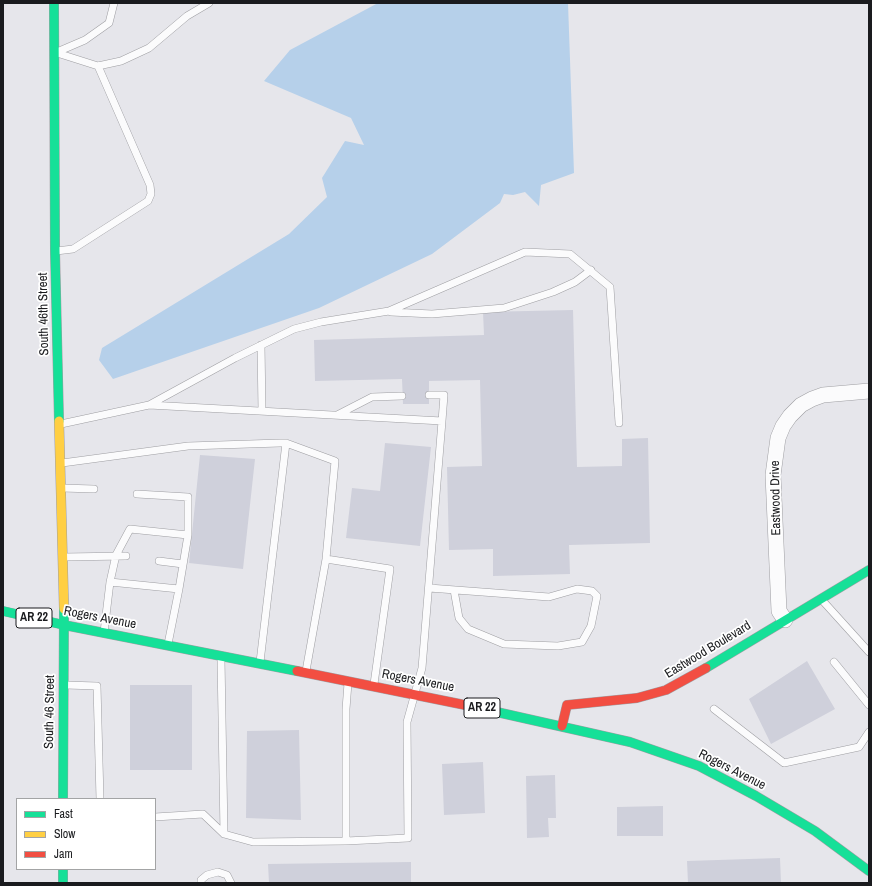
<!DOCTYPE html>
<html>
<head>
<meta charset="utf-8">
<style>
	body { margin:0 }
	#map { position:relative; width:872px; height:886px; overflow:hidden; background:#e6e6eb; font-family:"Archivo Narrow",sans-serif }
	canvas { display:block }
	.frame { position:absolute; inset:0; border:4px solid #1a1b1e; pointer-events:none }
	.legend { position:absolute; left:16px; top:798px; width:140px; height:72px; box-sizing:border-box; background:#fff; border:1px solid #a3a4a5; margin:0; padding:5px 7px; list-style:none; font-size:12px; color:#1a1b1e }
	.legend li { display:flex; align-items:center; gap:8px; height:20px }
	.legend b { width:20px; border:1px solid #a3a4a5 }
</style>
</head>
<body>
<div id="map">
<canvas width="872" height="886"></canvas>
<div class="frame"></div>
<ul class="legend">
<li><b style="height:5px;background:#16e098"></b>Fast</li>
<li><b style="height:5px;background:#ffcf43"></b>Slow</li>
<li><b style="height:5px;background:#f24e42"></b>Jam</li>
</ul>
</div>
<script>
const c = document.querySelector('canvas').getContext('2d');
c.lineJoin = 'round';
function fillPath(path, color) { c.fillStyle = color; c.fill(path, 'evenodd'); }
const toPath = rows => new Path2D(rows.map(r => 'M' + r).join(''));
function stroke(path, color, width, dash) { c.strokeStyle = color; c.lineWidth = width; c.lineCap = dash ? 'butt' : 'round'; c.setLineDash(dash || []); c.stroke(path); }
function write(font, color, halo, rows, align = 'center') {
  c.font = font + ' "Archivo Narrow",sans-serif'; c.lineWidth = 3.5; c.setLineDash([]); c.textBaseline = 'middle'; c.strokeStyle = halo; c.fillStyle = color; for (const [text, x, y, turn = 0] of rows) {
    c.save(); c.translate(x, y); c.rotate((+turn || 0) * Math.PI / 180); c.textAlign = isNaN(turn) ? turn : align; if (halo) c.strokeText(text, 0, 0); c.fillText(text, 0, 0); c.restore();
  }
}
const water = toPath([
	[378,3,568,3,574,173,541,185,539,206,525,192,513,195,504,194,500,203,432,254,319,308,113,379,99,360,102,348,289,234,327,197,322,178,345,141,364,145,351,118,264,81,290,50]
]);
const building = toPath([
	[573,310,577,467,622,466,622,439,648,438,650,543,569,545,570,574,493,576,493,549,449,550,447,467,482,466,480,380,429,381,429,404,403,404,402,379,315,381,314,340,484,335,483,312],
	[385,443,431,447,420,546,346,538,352,488,380,491],
	[200,455,255,459,243,569,189,563],
	[807,661,835,709,771,744,749,699],
	[130,685,192,685,192,770,130,770],
	[299,730,301,820,246,818,247,731],
	[483,762,485,813,444,815,442,764],
	[555,775,556,818,548,818,549,837,527,838,526,776],
	[663,806,663,836,617,836,617,807],
	[780,858,781,883,688,883,687,861],
	[411,862,411,883,269,883,268,864]
]);
const lane = toPath([
	[57,52,85,40,109,23,114,3],
	[57,53,98,66,121,61,149,48,187,16,209,3],
	[56,251,73,249,148,201,151,194,150,185,98,66],
	[391,312,432,314,504,308,553,292,575,282,591,270],
	[261,345,262,411],
	[429,395,444,395,442,421],
	[149,405,235,358,294,329,321,322,389,311,525,252,570,254,610,287,619,423],
	[337,415,372,397,402,396],
	[61,424,149,405,442,421,422,668,407,722,408,838,346,841,346,709,348,683],
	[62,463,188,446,280,443,286,443,335,461,326,559,306,671],
	[62,488,94,489],
	[137,494,188,497,188,535],
	[64,557,126,556],
	[326,559,390,569,374,684],
	[159,561,183,564],
	[429,588,549,597,577,589,592,591,597,596,591,626,582,642,558,646,504,644,468,629,459,618,454,590],
	[822,600,869,652],
	[104,632,110,582,116,555,130,529,188,535,179,589,110,582],
	[168,644,179,589],
	[221,659,224,834],
	[260,662,286,443],
	[834,662,869,705],
	[66,685,97,686,100,799],
	[714,709,784,763,859,747,869,732],
	[155,817,203,814,224,834,253,842,346,841],
	[201,883,201,880,207,875,218,872,227,875,231,883]
]);
const street = toPath([
	[785,620,779,611,773,475,778,438,783,426,790,416,801,405,812,399,823,395,869,391]
]);
const fast = toPath([
	[54,3,55,251,59,421],
	[3,611,64,625,297,671],
	[706,668,869,570],
	[470,706,630,742,699,766,756,796,815,831,869,871],
	[63,799,64,609],
	[63,869,63,883]
]);
const slow = toPath([
	[59,421,64,609]
]);
const jam = toPath([
	[297,671,470,706],
	[562,726,567,705,637,698,666,690,706,668]
]);
const shields = [
	[34,618,36],
	[482,708,36]
];
const shieldNames = [
	["AR 22",34,618],
	["AR 22",482,708]
];
const streetNames = [
	["South 46th Street",44,314,-91],
	["Eastwood Drive",776,498,-91],
	["Rogers Avenue",100,618,11],
	["Eastwood Boulevard",708,650,-31],
	["Rogers Avenue",418,681,11],
	["South 46 Street",50,712,-89],
	["Rogers Avenue",732,770,27]
];
fillPath(water, '#b6d0ea');
fillPath(building, '#cfd0db');
stroke(lane, '#9e9ea2', 8);
stroke(street, '#9e9ea2', 16);
stroke(fast, '#9e9ea2', 10);
stroke(slow, '#9e9ea2', 10);
stroke(jam, '#9e9ea2', 10);
stroke(lane, '#fbfbfc', 7);
stroke(street, '#fbfbfc', 15);
stroke(fast, '#16e098', 9);
stroke(slow, '#ffcf43', 9);
stroke(jam, '#f24e42', 9);
for (const [x, y, w] of shields) { const box = new Path2D(); box.roundRect(x - w / 2, y - 10, w, 20, 3); c.fillStyle = '#fff'; c.fill(box); stroke(box, '#1a1b1e', 1); }
write('bold 12px', '#1a1b1e', null, shieldNames);
write('13px', '#1a1b1e', '#fff', streetNames);
</script>
</body>
</html>
